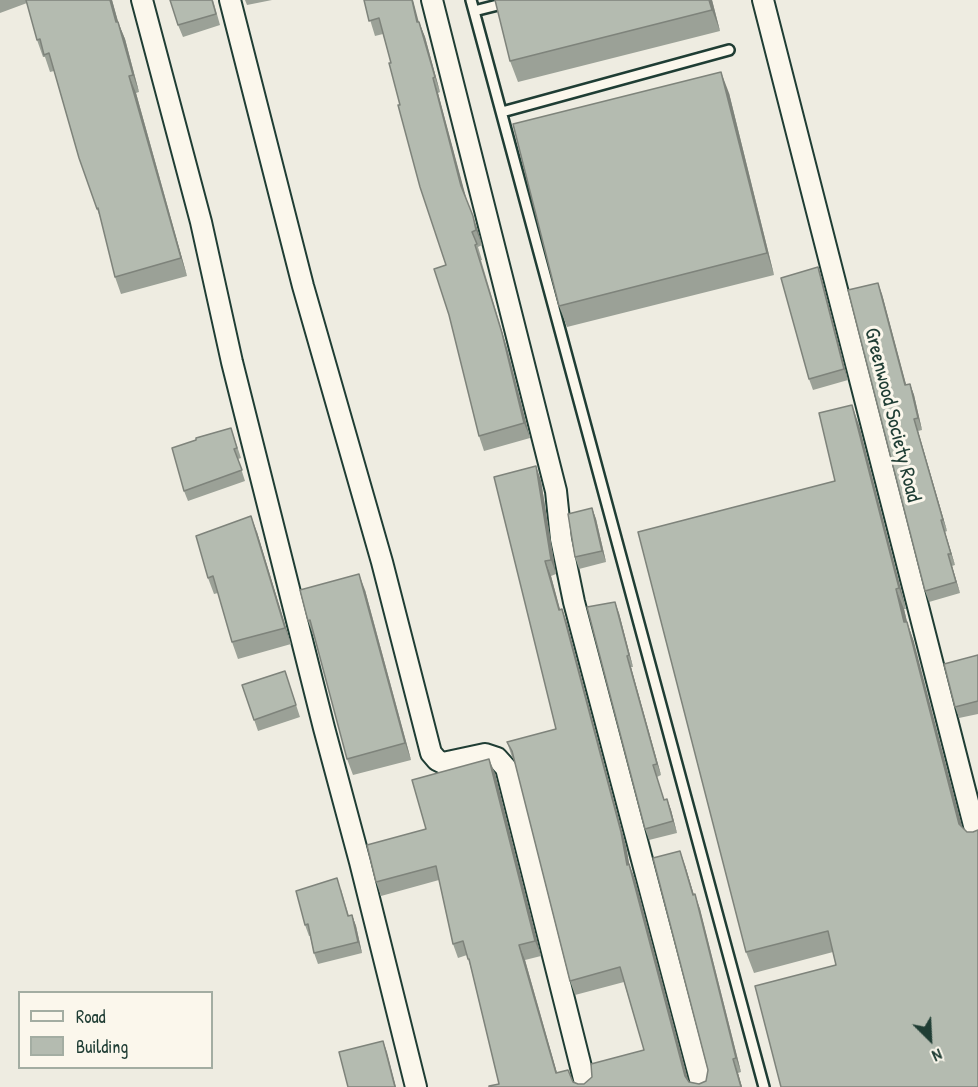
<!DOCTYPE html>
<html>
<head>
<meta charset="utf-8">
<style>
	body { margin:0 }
	#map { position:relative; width:978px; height:1087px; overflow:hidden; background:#eeece1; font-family:"Patrick Hand",sans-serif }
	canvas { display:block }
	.legend { position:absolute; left:18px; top:991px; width:195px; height:78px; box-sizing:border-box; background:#fbf7ec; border:2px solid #a3ada2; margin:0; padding:8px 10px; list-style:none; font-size:18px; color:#1f3d34 }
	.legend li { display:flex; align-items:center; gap:12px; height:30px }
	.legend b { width:30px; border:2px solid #a3ada2 }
	.north { position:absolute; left:900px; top:1009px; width:60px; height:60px; -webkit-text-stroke:4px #fbf7ec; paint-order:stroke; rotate:156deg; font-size:16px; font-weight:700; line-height:24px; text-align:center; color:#1f3d34 }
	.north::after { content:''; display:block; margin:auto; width:21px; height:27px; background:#1f3d34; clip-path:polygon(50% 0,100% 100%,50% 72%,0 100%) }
</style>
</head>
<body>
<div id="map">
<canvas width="978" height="1087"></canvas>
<ul class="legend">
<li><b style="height:8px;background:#fbf7ec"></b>Road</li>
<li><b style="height:16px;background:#b4bbb0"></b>Building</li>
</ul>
<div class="north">N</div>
</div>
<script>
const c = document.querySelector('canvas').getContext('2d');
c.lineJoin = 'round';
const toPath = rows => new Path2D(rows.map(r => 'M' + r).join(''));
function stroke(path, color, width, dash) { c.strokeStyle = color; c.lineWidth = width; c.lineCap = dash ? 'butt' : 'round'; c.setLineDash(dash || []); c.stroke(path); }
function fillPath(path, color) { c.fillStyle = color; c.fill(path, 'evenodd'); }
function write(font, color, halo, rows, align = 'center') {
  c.font = font + ' "Patrick Hand",sans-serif'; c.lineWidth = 6; c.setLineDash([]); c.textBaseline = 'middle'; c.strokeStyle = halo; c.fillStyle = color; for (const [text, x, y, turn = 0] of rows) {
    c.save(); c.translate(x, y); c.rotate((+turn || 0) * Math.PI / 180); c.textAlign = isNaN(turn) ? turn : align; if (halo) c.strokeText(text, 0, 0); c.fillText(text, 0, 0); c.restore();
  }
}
const lane = toPath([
	[471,0,764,1087],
	[474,11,518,0],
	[502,112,729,50]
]);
const street = toPath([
	[142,0,201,222,232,362,324,728,360,862,416,1087],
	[230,0,303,286,382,562,431,753,437,760,443,763,485,754,497,758,506,768,586,1087],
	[432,0,556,491,561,539,574,602,702,1087],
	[763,0,978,841]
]);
const wall = toPath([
	[0,0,112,0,118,22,125,39,139,92,136,93,187,276,121,294,115,277,102,223,79,158,54,71,50,72,45,57,43,57,37,40,27,3,0,13],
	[213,0,220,25,183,37,178,25],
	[245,0,272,0,247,5],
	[364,0,419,22,425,37,440,92,438,93,466,199,478,231,482,245,478,247,482,260,481,260,507,348,530,438,484,451,479,436,446,265,400,105,391,63,383,34,375,36],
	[712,0,720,31,518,82,510,61],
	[729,93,774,275,567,327,559,306],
	[818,267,822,279,848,380,813,390,809,379],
	[882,294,906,384,910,384,914,395,922,430,918,431,947,531,945,532,955,565,952,566,960,593,929,602,925,591],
	[859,425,906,609,904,609,907,622,914,642,836,965,833,952,754,973,746,952,835,481],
	[231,428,241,458,238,459,245,481,188,501,184,491,196,440],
	[536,466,541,481,556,574,551,576,560,610,562,609,567,623,626,846,629,864,635,879,688,1080,689,1082,699,1084,706,1081,708,1070,685,865,694,895,700,909,741,1072,738,1073,742,1087,489,1087,499,1084,472,972,467,955,458,958,453,944,439,880,381,896,376,882,426,829,495,773,541,956,525,960,557,1073,578,1084,584,1084,644,1050,624,982,575,995,570,981,515,761,512,757,507,742,556,729],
	[592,508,596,519,606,562,579,569,575,557],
	[257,532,291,644,238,659,232,642,218,593,214,594,208,578],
	[365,590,411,760,353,775,347,759,315,637,314,638,308,621],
	[619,613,633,667,631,667,661,775,657,777,664,800,667,799,671,810,677,833,649,840,645,829],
	[978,655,978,714,959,718,955,707],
	[285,671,300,717,258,731,242,685],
	[341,889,349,916,352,915,356,926,362,953,318,964,314,953,310,936,309,936,305,925]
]);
const shadedWall = toPath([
	[110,0,112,0,123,39,116,22],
	[412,0,413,0,423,38,417,22],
	[709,0,712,0,720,31,712,10],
	[118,22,125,39,139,92,133,75],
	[419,22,425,37,440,92,435,77],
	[721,72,729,93,774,275,767,253],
	[129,76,136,93,187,276,181,258],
	[433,78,438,93,467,201,461,186],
	[473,216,478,231,482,245,476,230],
	[475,245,507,348,530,438,524,423],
	[818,267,822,279,848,380,844,369],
	[878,283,882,294,909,396,905,385],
	[910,384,914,395,922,430,918,418],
	[852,405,859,425,906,609,899,588],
	[914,419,918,431,947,531,943,520],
	[536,466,541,481,556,574,551,560],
	[592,508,596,519,606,562,602,551],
	[251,516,257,532,291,644,285,628],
	[941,520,945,532,955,565,951,554],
	[948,554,952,566,960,593,956,582],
	[545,561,551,576,564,624,559,610],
	[359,574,365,590,411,760,405,743],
	[896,589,904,609,912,643,904,622],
	[615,602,619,613,633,667,629,655],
	[562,609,567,623,626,846,632,879,627,865],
	[907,622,914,642,967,845,959,824],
	[627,656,631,667,661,775,657,764],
	[489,759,495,773,541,956,535,941],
	[667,799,671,810,677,833,673,821],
	[680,851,685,865,698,909,693,895],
	[629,864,635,879,690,1087,685,1076],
	[695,894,700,909,741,1072,736,1058],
	[352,915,356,926,362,953,358,942],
	[519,945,525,960,561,1087,556,1073],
	[383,1041,387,1052,396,1087,395,1087],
	[733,1059,738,1073,742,1087,741,1087]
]);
const building = toPath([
	[26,0,110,0,116,22,118,22,133,75,129,76,181,258,115,277,98,208,97,209,79,158,49,53,44,55,40,39,37,40,26,0],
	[170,0,212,0,216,14,178,25,170,0],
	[364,0,412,0,417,22,419,22,435,77,433,78,461,186,473,216,476,230,472,232,477,244,475,245,502,333,524,423,479,436,449,315,434,269,446,265,420,187,398,105,400,105,389,63,391,63,379,18,369,21,364,0],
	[495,0,709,0,712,10,510,61,495,0],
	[721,72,767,253,559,306,513,124,721,72],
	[818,267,844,369,809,379,781,278,818,267],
	[878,283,905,385,910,384,918,418,914,419,943,520,941,520,951,554,948,554,956,582,925,591,848,290,878,283],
	[852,405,899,588,896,589,904,622,907,622,959,824,967,832,973,832,978,830,978,1087,781,1087,755,986,836,965,828,931,746,952,638,532,835,481,819,413,852,405],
	[231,428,237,448,234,449,242,470,184,491,172,448,196,440,196,438,231,428],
	[536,466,551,560,545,561,559,610,562,609,621,832,627,865,629,864,685,1076,689,1082,699,1084,706,1081,708,1070,653,858,680,851,693,895,695,894,736,1058,733,1059,741,1087,489,1087,489,1086,499,1084,469,959,468,959,463,941,453,944,436,866,376,882,367,845,426,829,412,780,489,759,535,941,519,945,556,1073,568,1070,573,1082,578,1084,584,1084,592,1077,591,1064,644,1050,620,967,570,981,512,751,507,742,556,729,494,477,536,466],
	[592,508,602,551,575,557,568,514,592,508],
	[251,516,285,628,232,642,213,576,208,578,196,536,251,516],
	[359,574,405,743,347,759,310,620,308,621,300,590,359,574],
	[615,602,629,655,627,656,657,764,653,765,664,800,667,799,673,821,645,829,587,607,615,602],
	[978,655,978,701,955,707,944,664,978,655],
	[285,671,296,705,254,720,242,685,285,671],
	[337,878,348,916,352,915,358,942,314,953,308,924,305,925,296,891,337,878],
	[383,1041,395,1087,348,1087,339,1052,383,1041]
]);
const streetNames = [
	["Greenwood Society Road",892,415,76]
];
stroke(lane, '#1f3d34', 14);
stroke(street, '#1f3d34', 24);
stroke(lane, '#fbf7ec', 9);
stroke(street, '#fbf7ec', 20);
fillPath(wall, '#9ba197');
fillPath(shadedWall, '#7e837b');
fillPath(building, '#b4bbb0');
stroke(building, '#7e837b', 1.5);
write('21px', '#1f3d34', '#fbf7ec', streetNames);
</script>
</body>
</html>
